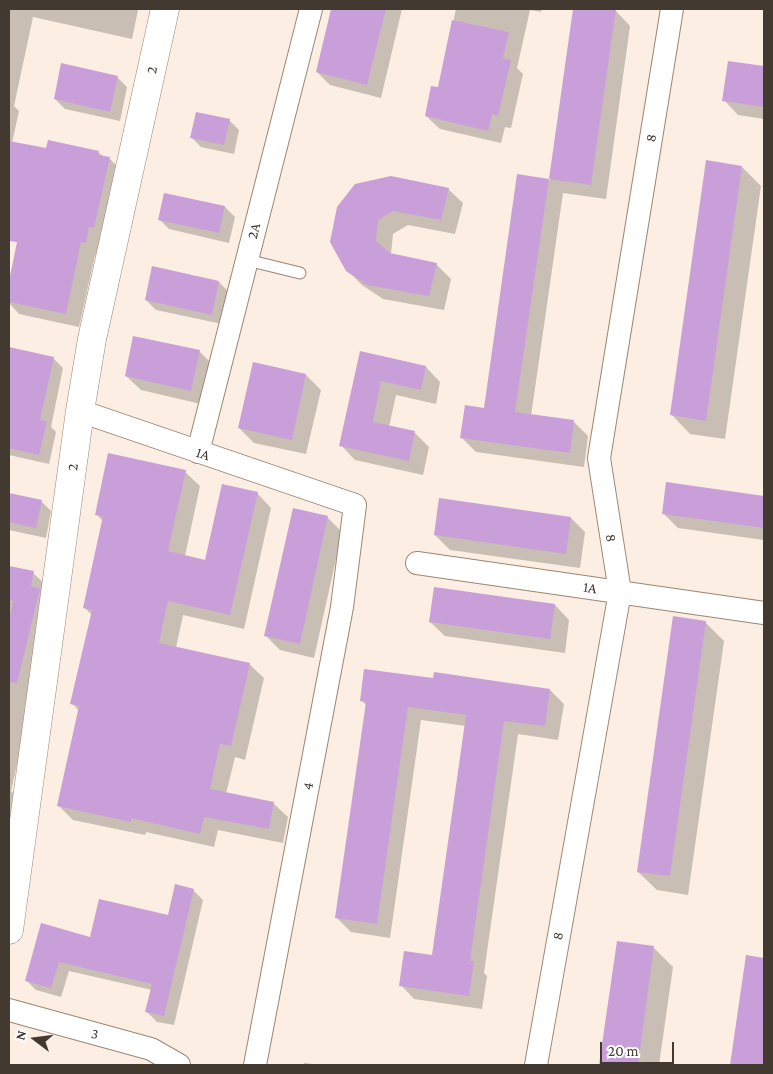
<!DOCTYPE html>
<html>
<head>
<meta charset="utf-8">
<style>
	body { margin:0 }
	#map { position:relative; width:773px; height:1074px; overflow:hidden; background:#fceee2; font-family:"Crimson Pro",serif }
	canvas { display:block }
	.frame { position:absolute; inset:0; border:10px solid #423931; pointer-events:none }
	.north { position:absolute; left:10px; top:1014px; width:50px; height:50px; -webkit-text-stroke:4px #fff; paint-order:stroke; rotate:285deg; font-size:14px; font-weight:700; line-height:20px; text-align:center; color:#423931 }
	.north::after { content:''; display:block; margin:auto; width:18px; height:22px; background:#423931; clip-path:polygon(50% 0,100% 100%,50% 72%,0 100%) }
	.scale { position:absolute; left:600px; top:1042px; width:74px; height:22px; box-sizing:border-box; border:2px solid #423931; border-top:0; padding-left:6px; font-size:15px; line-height:18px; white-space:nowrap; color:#423931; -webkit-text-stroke:4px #fff; paint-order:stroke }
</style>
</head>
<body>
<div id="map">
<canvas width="773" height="1074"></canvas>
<div class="frame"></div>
<div class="north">N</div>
<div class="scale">20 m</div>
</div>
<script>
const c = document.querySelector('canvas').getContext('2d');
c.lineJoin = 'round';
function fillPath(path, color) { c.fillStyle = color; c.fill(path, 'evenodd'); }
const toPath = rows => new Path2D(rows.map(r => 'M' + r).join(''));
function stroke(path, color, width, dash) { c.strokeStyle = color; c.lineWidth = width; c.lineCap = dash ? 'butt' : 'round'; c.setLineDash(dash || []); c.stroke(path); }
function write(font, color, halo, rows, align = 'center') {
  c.font = font + ' "Crimson Pro",serif'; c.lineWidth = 4; c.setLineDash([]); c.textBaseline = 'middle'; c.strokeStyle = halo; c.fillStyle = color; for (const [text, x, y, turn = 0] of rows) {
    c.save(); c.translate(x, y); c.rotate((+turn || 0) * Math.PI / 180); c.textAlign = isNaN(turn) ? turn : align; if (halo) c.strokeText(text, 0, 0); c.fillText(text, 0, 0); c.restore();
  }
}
const shadow = toPath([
	[9,9,138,10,132,39,33,17,14,106,19,111,12,143,47,150,98,152,104,157,109,158,123,172,99,256,95,255,79,327,19,314,9,303,9,288,32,182,9,177],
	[332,9,402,9,381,98,330,85,317,72],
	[456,9,542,9,541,12,530,10,517,68,523,74,511,128,505,127,501,143,440,129,426,116,439,89],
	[574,9,616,11,630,26,606,199,563,193,531,416,574,422,588,436,584,467,476,452,462,438,486,409,518,176,550,180],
	[729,62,764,67,764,119,738,115,724,100],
	[117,77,127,87,120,121,65,109,55,99],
	[229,120,239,130,234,154,201,147,191,137],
	[742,167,761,186,725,439,690,434,672,415],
	[448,189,463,203,455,234,408,225,393,234,391,254,436,264,451,279,444,310,383,299,362,285,347,270,339,207],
	[165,194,225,207,235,217,229,243,169,229,159,219],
	[219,282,229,292,222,324,156,310,146,300],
	[9,348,53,358,63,368,51,427,56,432,49,464,9,455],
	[199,351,214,366,205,405,141,390,126,376],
	[361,353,426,367,440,382,436,404,396,395,389,427,414,432,429,447,423,475,355,460,341,445],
	[253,363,306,375,321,390,306,454,254,443,239,428],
	[185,472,200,486,185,556,206,561,257,493,271,508,244,629,183,615,176,648,249,664,264,678,245,760,235,757,226,794,273,803,288,817,283,843,218,830,214,847,146,832,145,835,73,820,58,805,79,711,72,703,92,615,84,607,103,521,96,514],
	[667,483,764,497,764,540,678,528,663,513],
	[9,494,41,501,51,511,46,538,9,530],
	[327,517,342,532,314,658,280,650,266,636],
	[571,518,585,532,580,568,450,550,435,535],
	[9,567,33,573,46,585,32,699,11,791,20,799,9,851],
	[555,605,569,620,565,653,445,636,430,622],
	[705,622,724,641,688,895,657,890,638,872],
	[434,680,550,690,564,704,558,740,518,734,484,973,487,976,482,1009,414,999,401,985,433,957,466,726,421,720,390,938,351,932,337,918,367,706,361,700],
	[193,890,203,900,174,1025,157,1022,147,1012,152,990,69,971,61,997,36,990,26,980,91,939,169,917],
	[618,943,654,948,673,967,659,1065,601,1065],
	[747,957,764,959,764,1065,732,1065],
	[304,1063,322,1065,304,1065]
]);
const building = toPath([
	[331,9,386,9,367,85,316,72],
	[573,9,616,9,591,185,549,179],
	[452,20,509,32,503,58,511,60,498,116,492,114,488,131,425,116,431,86,438,87],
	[728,61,764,66,764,107,722,101],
	[61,63,118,76,110,112,54,99],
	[196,112,230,119,224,145,190,138],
	[48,140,99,151,98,155,110,157,94,228,89,227,86,243,81,242,66,314,9,302,9,281,17,242,9,241,9,141,46,148],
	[706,160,742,166,706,421,670,415],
	[517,174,549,179,515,412,574,420,570,453,460,438,465,405,484,408],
	[391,176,449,188,441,220,393,211,378,220,376,241,390,253,437,263,429,296,367,285,346,271,330,242,337,207,355,184],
	[164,193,225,206,219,233,158,220],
	[152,266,219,281,212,315,145,300],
	[133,336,200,350,191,391,125,376],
	[9,347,54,357,40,420,47,421,39,455,9,448],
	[360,351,426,366,421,390,381,381,373,422,415,431,409,461,339,446],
	[253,362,306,374,292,440,238,428],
	[108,453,186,470,168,551,205,560,222,484,258,492,230,615,168,601,159,643,250,663,231,746,220,744,210,789,274,802,269,829,204,817,200,834,131,818,131,822,57,806,79,706,70,704,92,610,83,608,103,516,95,515],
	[666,482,764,496,764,528,662,514],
	[9,493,42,500,36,528,9,522],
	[439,498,571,517,566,554,434,535],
	[293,508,328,516,300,644,264,636],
	[9,566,34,571,31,586,40,589,17,683,9,682,9,621,13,601,9,600],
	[434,587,555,604,550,639,429,622],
	[673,616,706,621,670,876,637,872],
	[364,669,433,678,434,672,550,689,545,726,504,721,470,961,474,961,469,996,399,986,404,951,432,955,466,715,408,707,377,924,335,918,366,702,360,701],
	[175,884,194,889,164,1016,145,1012,152,984,59,962,51,988,25,981,41,923,90,937,99,899,168,915],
	[617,941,654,946,638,1065,599,1065],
	[746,955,764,958,764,1065,730,1065]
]);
const lane = toPath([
	[247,260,300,273]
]);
const street = toPath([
	[80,411,355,505,342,607,255,1065],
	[198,452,311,9],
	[417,563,764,613],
	[9,1010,151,1049,179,1065],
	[536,1065,620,592,599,458,672,9]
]);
const secondary = toPath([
	[9,930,80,411,92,339,165,9]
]);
const streetNames = [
	["2",152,70,-78],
	["8",651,138,-81],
	["2A",254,231,-76],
	["1A",203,454,19],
	["2",73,467,-82],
	["8",611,538,81],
	["1A",590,588,8],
	["4",308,786,-79],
	["8",558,936,-80],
	["3",95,1034,15]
];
fillPath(shadow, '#0003');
fillPath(building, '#c89fd8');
stroke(lane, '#9c8674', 13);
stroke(street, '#9c8674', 24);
stroke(secondary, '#9c8674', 29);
stroke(lane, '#fff', 11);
stroke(street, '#fff', 22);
stroke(secondary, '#fff', 28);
write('15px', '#423931', '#fff', streetNames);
</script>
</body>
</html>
